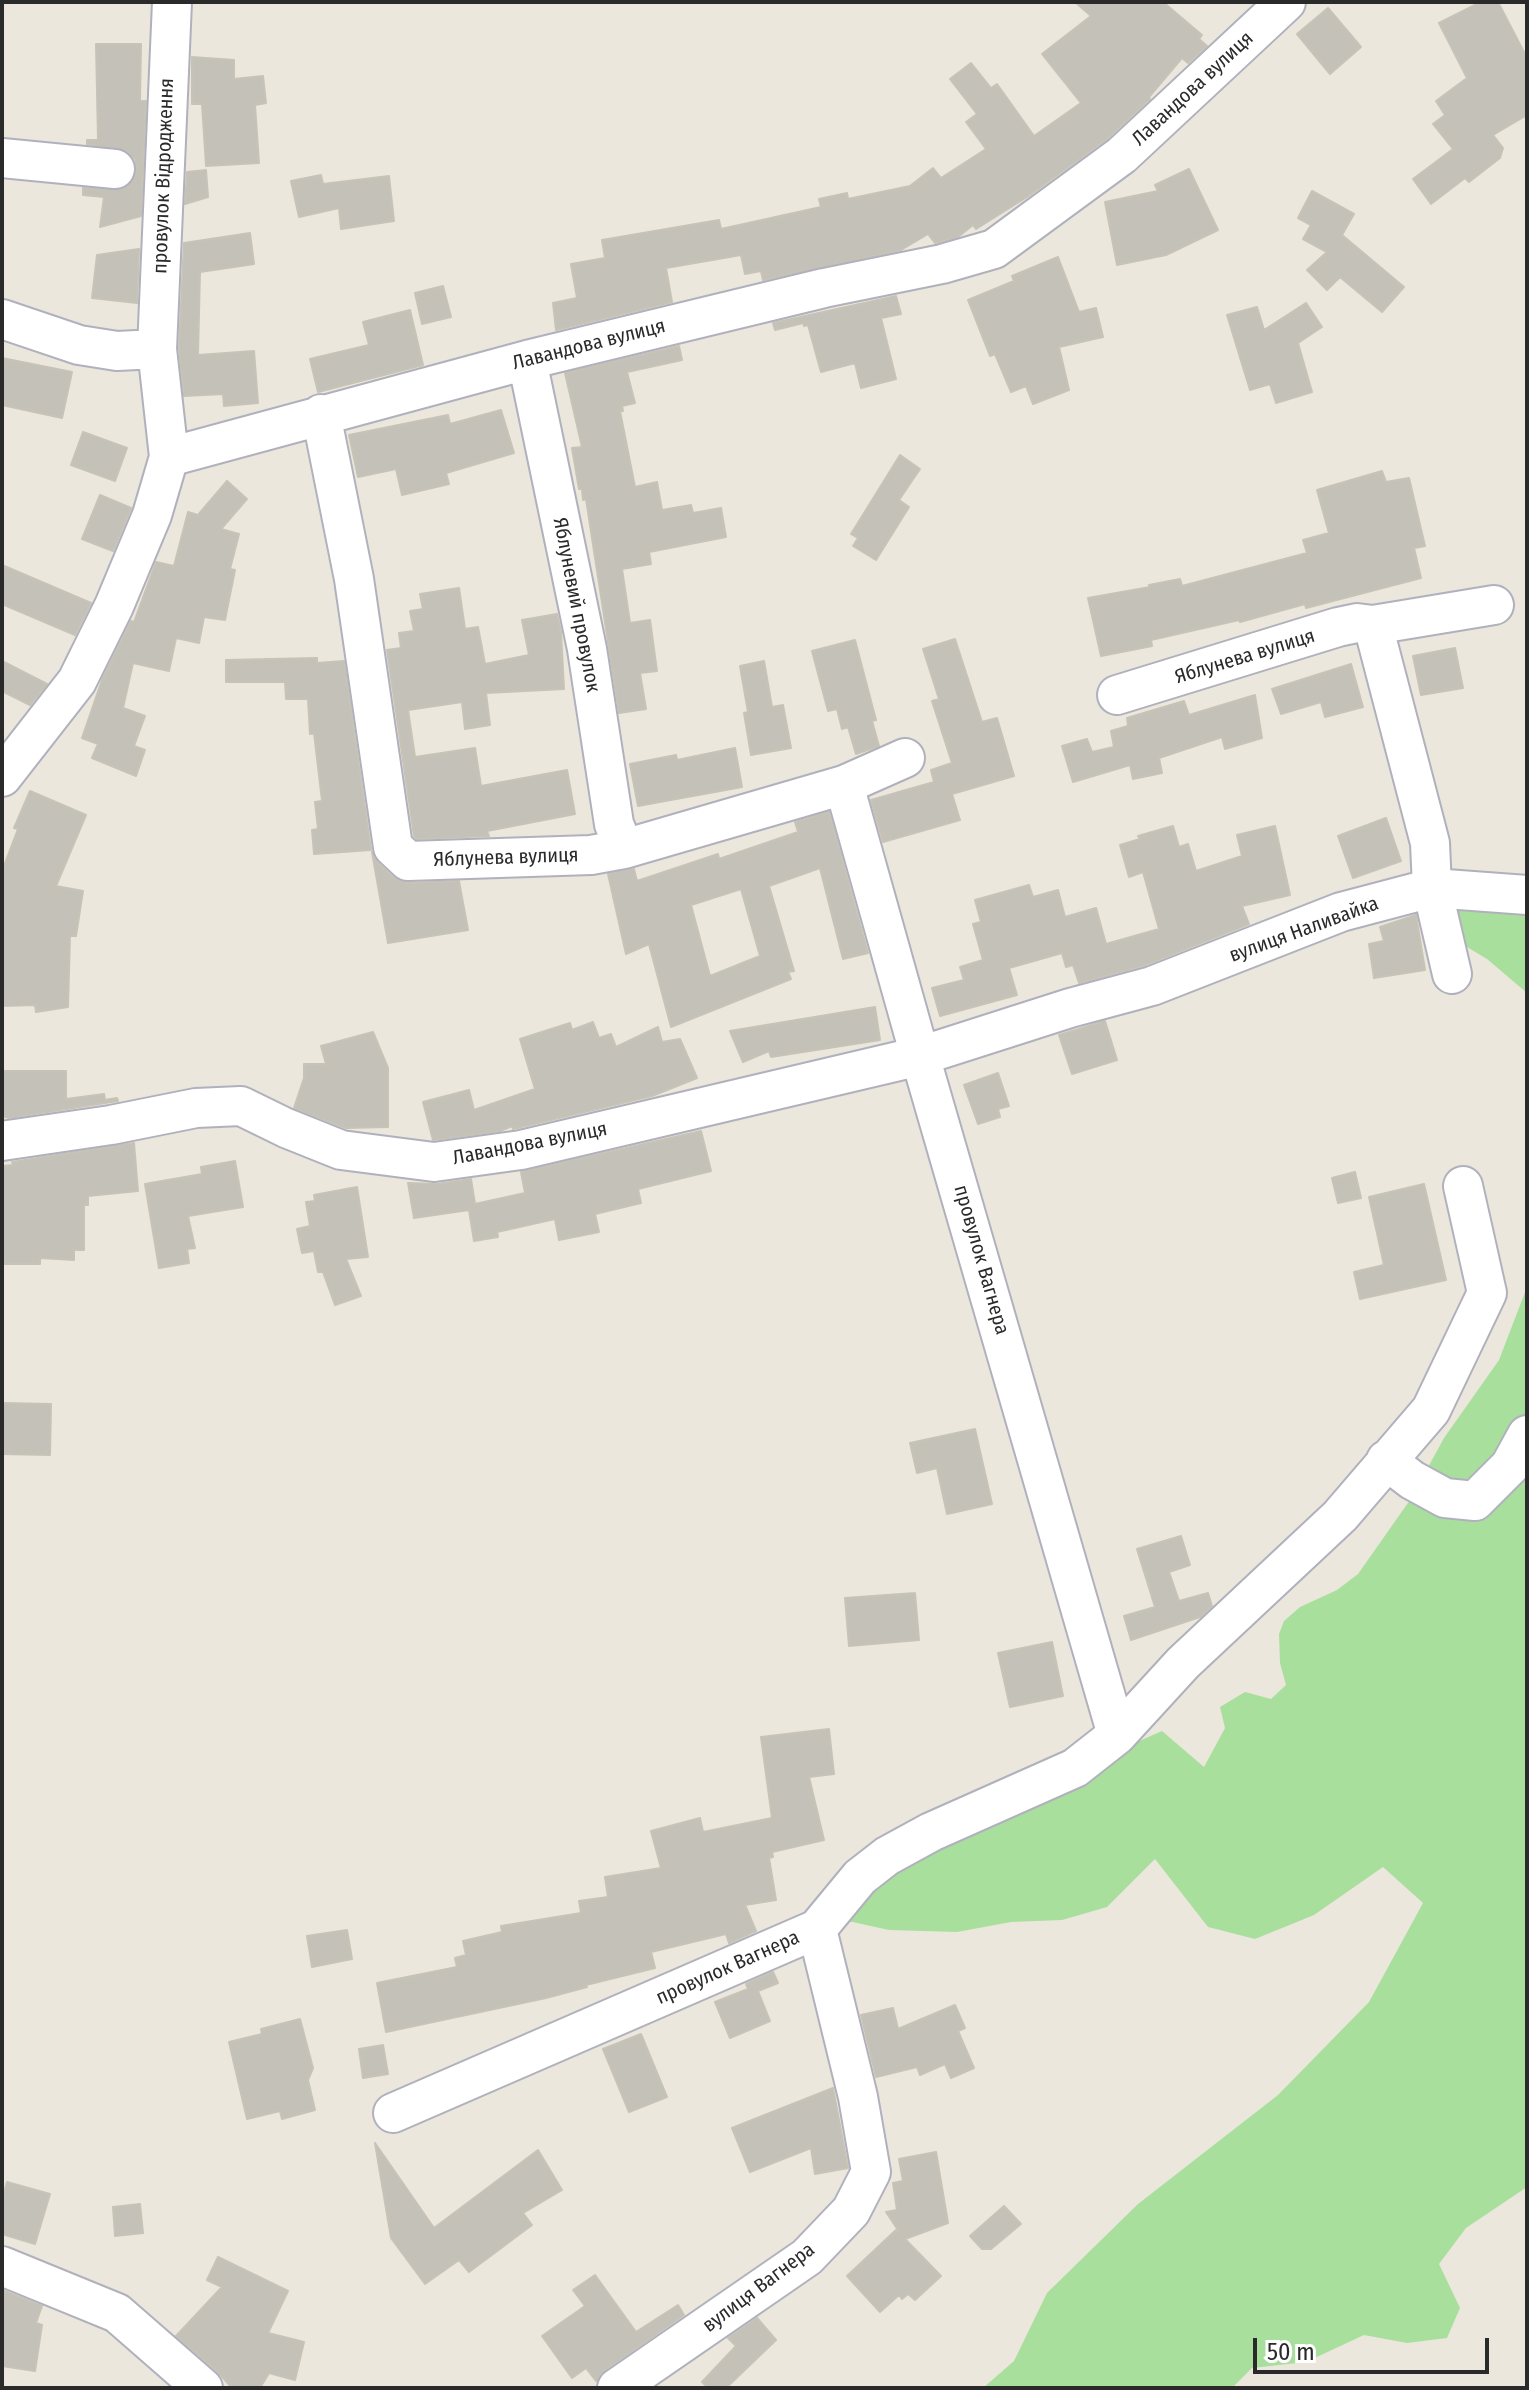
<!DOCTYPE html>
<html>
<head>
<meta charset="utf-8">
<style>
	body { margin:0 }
	#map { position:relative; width:1529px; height:2390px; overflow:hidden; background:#ebe7dd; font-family:"Fira Sans Condensed",sans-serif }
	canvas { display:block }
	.frame { position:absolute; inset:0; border:4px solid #2a2a2a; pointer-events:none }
	.scale { position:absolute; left:1253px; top:2338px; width:236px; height:36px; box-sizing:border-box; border:4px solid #2a2a2a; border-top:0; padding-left:10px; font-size:24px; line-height:28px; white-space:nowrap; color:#2a2a2a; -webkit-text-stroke:6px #fff; paint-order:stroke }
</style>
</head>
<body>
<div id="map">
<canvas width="1529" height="2390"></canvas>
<div class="frame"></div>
<div class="scale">50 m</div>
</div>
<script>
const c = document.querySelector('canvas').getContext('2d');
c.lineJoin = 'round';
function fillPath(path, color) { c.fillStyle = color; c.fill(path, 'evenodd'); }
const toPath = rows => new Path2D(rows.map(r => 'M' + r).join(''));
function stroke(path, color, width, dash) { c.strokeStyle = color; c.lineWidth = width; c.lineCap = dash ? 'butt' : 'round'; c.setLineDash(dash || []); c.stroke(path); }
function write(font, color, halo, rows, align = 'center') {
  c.font = font + ' "Fira Sans Condensed",sans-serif'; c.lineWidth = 6; c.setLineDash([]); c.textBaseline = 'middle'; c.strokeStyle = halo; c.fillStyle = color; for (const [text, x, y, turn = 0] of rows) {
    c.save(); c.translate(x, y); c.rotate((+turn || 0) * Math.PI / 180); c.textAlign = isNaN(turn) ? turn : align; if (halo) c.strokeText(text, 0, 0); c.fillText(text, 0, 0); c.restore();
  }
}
const green = toPath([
	[1442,877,1527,886,1527,993,1487,959,1452,938],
	[1527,1287,1527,2187,1466,2228,1439,2264,1460,2308,1447,2338,1407,2343,1364,2335,1306,2362,1252,2368,1232,2388,983,2388,1014,2361,1047,2293,1138,2204,1278,2095,1369,2002,1423,1903,1383,1867,1314,1915,1255,1939,1208,1927,1155,1859,1107,1907,1062,1920,1011,1922,957,1932,889,1930,839,1919,892,1868,1121,1749,1162,1731,1204,1767,1225,1728,1220,1707,1245,1692,1271,1699,1286,1685,1280,1663,1279,1634,1284,1621,1300,1607,1337,1590,1358,1574,1410,1500,1444,1438,1499,1360]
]);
const building = toPath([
	[1075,2,1163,2,1202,35,1199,39,1207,46,1188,63,1182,58,1149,97,1150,99,1108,138,1027,197,976,229,973,225,958,237,935,243,928,234,901,250,763,280,761,271,745,274,741,255,666,268,672,302,556,330,553,303,577,298,571,264,605,258,602,240,719,220,721,229,821,207,819,199,847,193,848,199,910,186,933,168,941,178,986,149,966,122,977,114,950,79,971,63,991,88,997,84,1034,136,1081,103,1042,54,1091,16,1075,2],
	[1481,2,1498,2,1527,58,1527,115,1493,135,1503,148,1500,158,1469,182,1465,178,1431,204,1413,179,1453,149,1433,124,1445,115,1436,101,1467,78,1439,23,1481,2],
	[1328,8,1361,47,1330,74,1297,34,1328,8],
	[96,44,141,44,140,101,146,101,141,216,100,227,104,197,83,195,83,188,123,189,133,181,137,170,135,159,127,151,87,144,87,140,98,140,96,44],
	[192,57,234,60,234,79,263,76,266,103,255,105,259,163,206,166,202,104,192,104,192,57],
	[1189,169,1218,230,1166,255,1117,265,1105,202,1158,191,1155,185,1189,169],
	[206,170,208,197,185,204,187,172,206,170],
	[321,175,323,184,389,176,394,221,341,229,339,208,299,217,291,181,321,175],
	[1312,191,1354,214,1342,235,1404,287,1382,312,1340,277,1327,290,1307,270,1327,252,1303,239,1311,225,1298,218,1312,191],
	[250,233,254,264,200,272,198,355,254,351,258,403,224,406,223,394,184,396,179,348,184,243,250,233],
	[139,249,137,303,92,298,97,255,139,249],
	[1058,257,1079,312,1096,308,1103,337,1059,347,1069,390,1033,404,1026,386,1011,392,995,354,990,356,968,300,1014,281,1012,276,1058,257],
	[443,286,451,317,422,324,415,293,443,286],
	[896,296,901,314,881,318,896,379,861,388,855,363,821,372,808,325,804,326,803,323,775,330,773,323,896,296],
	[1306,303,1322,327,1298,343,1312,392,1276,403,1270,384,1250,390,1227,315,1257,307,1264,330,1306,303],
	[410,310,423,365,318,392,310,359,369,345,363,322,410,310],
	[679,346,682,360,627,372,635,403,622,406,623,411,620,411,635,487,657,482,662,510,691,505,693,513,721,508,726,537,649,552,651,564,622,569,630,623,650,620,657,671,640,673,646,709,619,713,586,499,583,500,582,489,579,489,572,448,582,447,565,373,679,346],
	[2,358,72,372,62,418,2,405,2,358],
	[501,410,514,453,446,473,449,484,402,495,396,469,358,477,349,435,448,415,450,424,501,410],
	[83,432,127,448,115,481,71,465,83,432],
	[900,455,920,469,899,500,909,507,876,560,853,546,858,538,851,534,900,455],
	[1382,471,1386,482,1409,478,1425,546,1414,548,1421,578,1306,608,1305,604,1240,622,1239,620,1151,640,1152,646,1101,656,1088,598,1150,587,1149,585,1180,579,1182,586,1307,553,1303,540,1329,533,1317,490,1382,471],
	[227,481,247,499,221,529,239,534,230,569,235,570,225,620,204,617,199,643,176,638,169,671,133,663,123,708,145,716,134,746,145,750,136,776,92,758,98,744,82,738,102,680,131,621,134,622,156,562,174,566,188,512,198,515,227,481],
	[100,495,131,508,113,551,82,539,100,495],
	[2,565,91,603,75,635,2,604,2,565],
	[459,588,465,629,478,627,485,664,529,655,522,620,557,614,561,632,564,689,486,693,490,725,465,729,462,702,408,710,415,757,475,748,481,786,567,770,575,814,487,831,489,836,416,839,414,836,387,650,401,648,399,633,414,631,410,611,423,609,420,594,459,588],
	[955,639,982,722,997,718,1014,776,952,794,960,820,883,842,871,800,934,782,931,770,952,763,932,701,939,699,923,649,955,639],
	[855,640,876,720,872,721,879,746,856,754,848,727,842,729,837,709,828,711,812,651,855,640],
	[1455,648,1463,688,1421,695,1413,656,1455,648],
	[317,658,317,663,344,661,371,850,314,854,312,830,318,829,315,802,322,801,314,733,310,734,308,699,286,699,285,682,226,682,226,660,317,658],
	[2,661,47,684,30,705,2,691,2,661],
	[764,661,772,707,783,705,791,748,751,755,744,713,748,712,740,666,764,661],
	[1351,664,1363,707,1325,717,1321,702,1281,714,1272,689,1351,664],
	[1255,695,1262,738,1225,749,1222,737,1159,758,1162,773,1133,779,1130,765,1073,782,1062,746,1087,739,1092,752,1114,747,1111,731,1128,726,1127,718,1184,701,1189,715,1255,695],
	[735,748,742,787,638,806,630,764,676,755,677,760,735,748],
	[30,791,86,815,56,886,83,891,76,936,70,936,68,1007,36,1012,35,1005,2,1006,2,871,18,829,14,828,30,791],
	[829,812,868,953,843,959,820,868,769,886,794,971,788,972,791,979,671,1027,649,944,626,954,608,874,634,869,637,881,718,854,719,859,798,832,795,822,829,812],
	[741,889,760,956,710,976,691,905,741,889],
	[1386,818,1401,861,1353,878,1338,836,1386,818],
	[1173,826,1179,847,1188,844,1196,871,1242,856,1237,835,1275,826,1290,895,1242,906,1249,924,1145,965,1079,983,1073,965,1066,967,1062,953,1009,968,1017,995,940,1016,932,988,964,980,960,967,983,960,973,924,981,922,975,900,1029,885,1033,897,1058,890,1065,917,1096,908,1106,944,1159,929,1143,872,1129,877,1120,845,1140,839,1138,836,1173,826],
	[372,852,378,863,393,877,408,883,459,881,468,930,388,943,372,852],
	[1416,915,1425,970,1374,978,1369,944,1384,941,1380,927,1416,915],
	[875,1007,880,1040,771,1057,769,1051,743,1062,730,1031,875,1007],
	[1105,1021,1117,1060,1072,1074,1059,1035,1105,1021],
	[593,1022,599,1038,611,1034,616,1047,658,1027,662,1042,680,1039,697,1078,652,1096,517,1128,513,1129,512,1126,500,1131,433,1140,423,1102,469,1090,474,1110,535,1089,520,1039,570,1023,572,1030,593,1022],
	[373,1032,388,1068,388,1127,346,1128,294,1108,304,1078,304,1064,326,1064,321,1046,373,1032],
	[2,1071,66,1071,66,1099,104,1094,105,1100,117,1098,118,1101,9,1118,2,1116,2,1071],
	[998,1073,1009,1106,998,1109,1000,1117,978,1124,964,1085,998,1073],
	[701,1131,711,1171,638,1189,641,1203,595,1214,599,1232,559,1240,555,1219,497,1232,498,1237,474,1241,469,1210,414,1218,408,1183,437,1184,471,1179,475,1204,525,1193,521,1172,701,1131],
	[134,1143,138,1191,88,1196,88,1205,84,1205,84,1250,74,1250,74,1260,40,1258,40,1264,2,1264,2,1166,13,1165,12,1162,134,1143],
	[235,1161,243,1207,188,1216,195,1248,187,1249,189,1263,159,1268,145,1184,202,1174,201,1167,235,1161],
	[1355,1172,1361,1198,1338,1203,1332,1178,1355,1172],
	[1424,1184,1446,1280,1360,1299,1354,1272,1384,1265,1369,1197,1424,1184],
	[357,1187,368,1257,346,1259,361,1296,335,1305,323,1272,318,1272,314,1251,302,1253,297,1229,310,1226,306,1202,315,1201,314,1195,357,1187],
	[2,1403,51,1404,50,1455,2,1454,2,1403],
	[975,1429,992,1504,947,1514,937,1468,917,1473,910,1443,975,1429],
	[1181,1536,1190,1565,1169,1572,1179,1601,1208,1593,1212,1606,1200,1617,1131,1640,1124,1616,1155,1607,1137,1549,1181,1536],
	[915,1593,919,1640,849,1646,845,1598,915,1593],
	[1052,1642,1063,1696,1010,1707,998,1653,1052,1642],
	[829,1729,834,1774,809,1777,824,1840,772,1852,773,1857,769,1858,776,1900,745,1905,756,1931,729,1943,726,1934,651,1952,655,1968,586,1985,587,1987,546,1998,386,2032,377,1983,457,1967,455,1958,466,1955,463,1941,502,1932,501,1926,581,1913,579,1901,608,1897,605,1877,661,1868,651,1831,700,1818,703,1832,772,1818,761,1737,829,1729],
	[347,1930,352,1959,312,1967,307,1936,347,1930],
	[773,1972,778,1983,758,1991,770,2021,730,2038,715,2002,748,1989,746,1984,773,1972],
	[955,2005,965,2028,958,2031,974,2068,951,2078,945,2064,920,2075,917,2067,876,2077,861,2015,893,2008,898,2029,955,2005],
	[300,2019,313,2068,308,2080,315,2110,282,2119,280,2111,247,2119,229,2042,262,2034,261,2029,300,2019],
	[641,2034,667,2097,629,2112,603,2049,641,2034],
	[383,2045,388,2074,363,2078,359,2049,383,2045],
	[833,2088,848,2168,815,2174,811,2148,750,2172,732,2128,833,2088],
	[375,2143,434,2228,538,2150,562,2190,523,2213,532,2225,469,2272,459,2260,425,2284,391,2238,375,2143],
	[936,2152,948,2223,905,2239,941,2276,915,2300,908,2294,902,2299,899,2295,880,2312,847,2276,896,2230,900,2233,886,2212,897,2210,893,2183,903,2181,899,2159,936,2152],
	[7,2182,50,2194,35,2244,2,2234,2,2200,7,2182],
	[140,2204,143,2233,115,2236,113,2207,140,2204],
	[1004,2206,1021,2224,991,2249,982,2249,970,2236,1004,2206],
	[218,2257,288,2291,268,2333,304,2342,295,2380,269,2373,260,2388,232,2388,217,2371,176,2336,222,2287,207,2280,218,2257],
	[595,2275,636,2332,678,2305,684,2315,605,2370,596,2381,586,2368,572,2378,542,2336,585,2306,573,2290,595,2275],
	[2,2290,42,2306,36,2323,42,2325,35,2371,2,2366,2,2290],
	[757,2318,776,2340,726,2388,708,2388,702,2382,736,2346,728,2338,757,2318]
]);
const minor = toPath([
	[2,158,115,169],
	[2,319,79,345,117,351,157,349],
	[527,360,587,649,614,824,624,849],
	[321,414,354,579,393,847,408,861,591,855,624,849,844,785,905,758],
	[169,457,157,349,172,2],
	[1117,695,1338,627,1357,623,1373,625,1494,605],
	[2,777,77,681,114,606,152,515,169,457,527,360,824,288,942,264,994,249,1122,155,1286,2],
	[844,785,920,1056,1117,1735],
	[1452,974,1432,888,1527,895],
	[2,1141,111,1125,196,1108,241,1106,286,1128,341,1150,434,1162,521,1150,920,1056,1070,1008,1152,986,1341,912,1432,888,1430,843,1373,625],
	[1386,1460,1412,1480,1445,1498,1475,1501,1510,1466,1527,1435],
	[393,2113,817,1929,860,1877,887,1856,931,1832,1075,1768,1117,1735,1183,1663,1340,1516,1431,1410,1487,1293,1463,1186],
	[2,2266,117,2313,203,2388],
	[617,2388,807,2257,851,2211,871,2172,858,2097,817,1929]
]);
const streetNames = [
	["Лавандова вулиця",1193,89,-43],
	["провулок Відродження",164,176,-88],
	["Лавандова вулиця",589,345,-14],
	["Яблуневий провулок",576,605,79],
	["Яблунева вулиця",1245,657,-17],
	["Яблунева вулиця",506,858,-2],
	["вулиця Наливайка",1304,930,-20],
	["Лавандова вулиця",530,1144,-11],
	["провулок Вагнера",981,1260,74],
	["провулок Вагнера",728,1968,-24],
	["вулиця Вагнера",759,2288,-37]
];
fillPath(green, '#a9df9c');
fillPath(building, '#c4c1b8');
stroke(building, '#c7c3b6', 2);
stroke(minor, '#b0b1bd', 42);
stroke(minor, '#fff', 38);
write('20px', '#2a2a2a', '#fff', streetNames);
</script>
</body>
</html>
